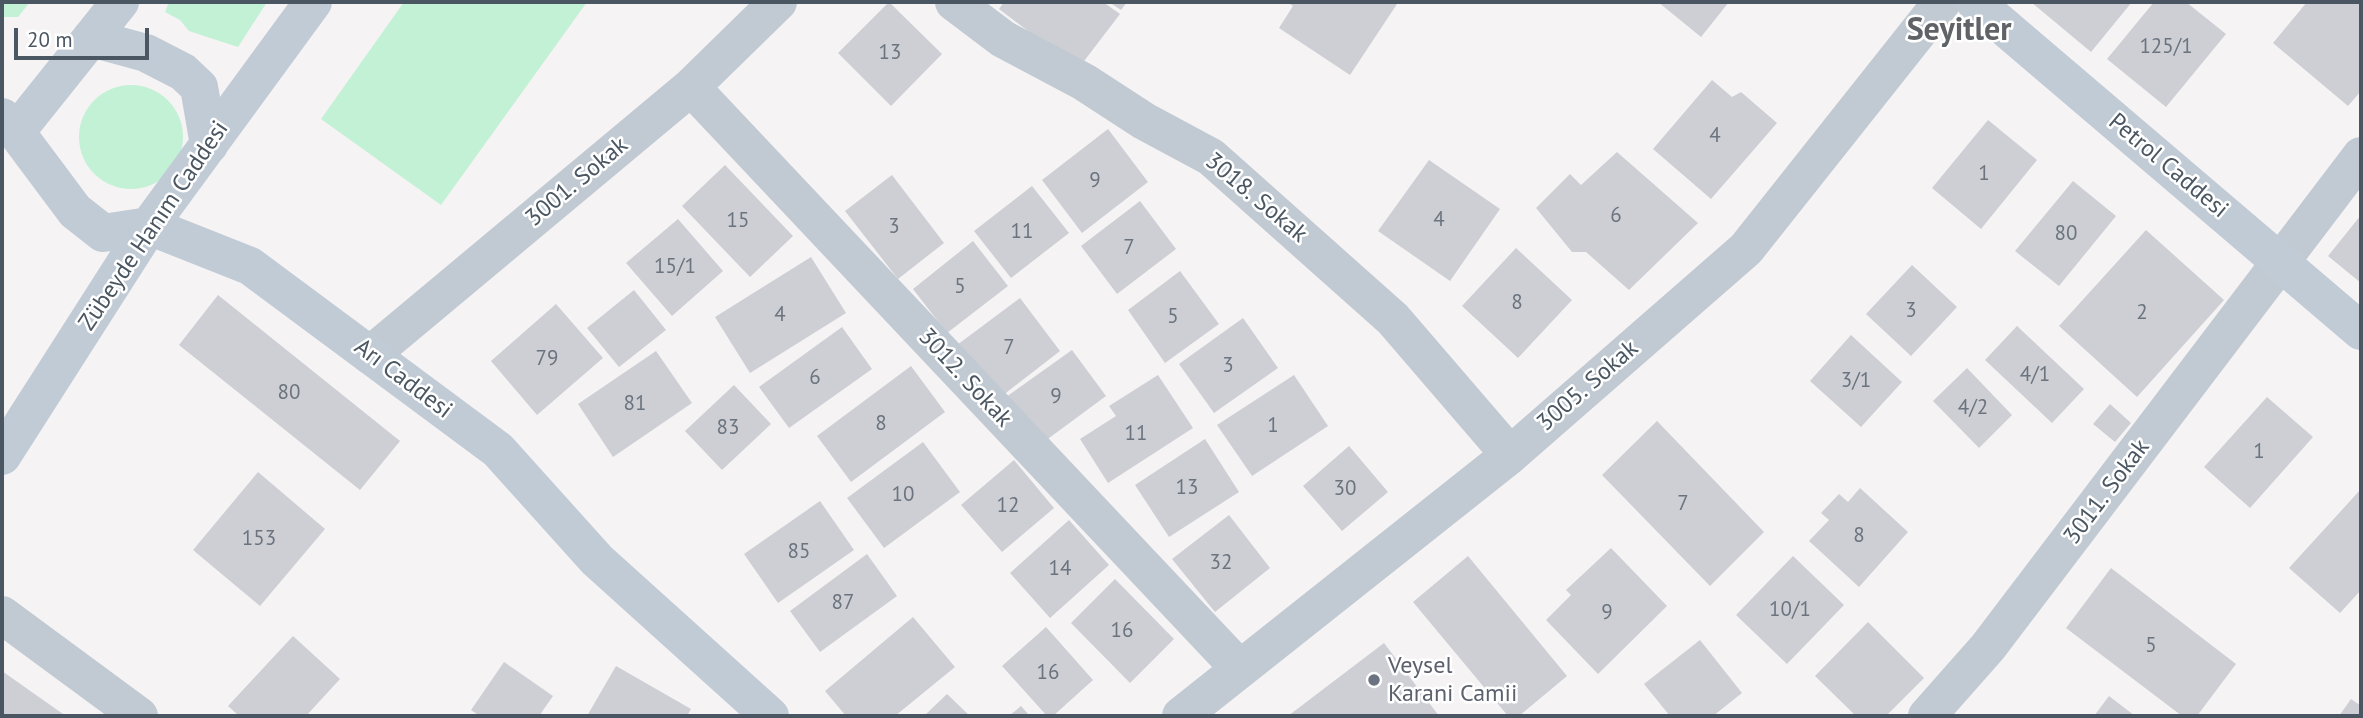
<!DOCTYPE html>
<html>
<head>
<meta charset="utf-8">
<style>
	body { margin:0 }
	#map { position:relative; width:2363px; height:718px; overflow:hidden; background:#f5f3f3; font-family:"PT Sans",sans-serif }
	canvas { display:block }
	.frame { position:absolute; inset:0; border:4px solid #4a5661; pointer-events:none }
	.scale { position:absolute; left:14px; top:28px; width:135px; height:32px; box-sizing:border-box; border:4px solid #4a5661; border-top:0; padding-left:9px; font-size:21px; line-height:24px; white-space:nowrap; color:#4a5661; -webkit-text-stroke:5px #fff; paint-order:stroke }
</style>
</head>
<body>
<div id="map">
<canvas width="2363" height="718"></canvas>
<div class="frame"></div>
<div class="scale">20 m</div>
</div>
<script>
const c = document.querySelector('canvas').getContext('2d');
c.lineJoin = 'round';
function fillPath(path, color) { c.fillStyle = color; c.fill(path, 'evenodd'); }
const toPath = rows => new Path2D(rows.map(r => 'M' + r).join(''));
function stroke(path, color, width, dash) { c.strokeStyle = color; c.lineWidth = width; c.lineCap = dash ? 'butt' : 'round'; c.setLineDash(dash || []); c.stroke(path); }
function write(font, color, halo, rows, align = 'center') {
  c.font = font + ' "PT Sans",sans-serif'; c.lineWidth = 5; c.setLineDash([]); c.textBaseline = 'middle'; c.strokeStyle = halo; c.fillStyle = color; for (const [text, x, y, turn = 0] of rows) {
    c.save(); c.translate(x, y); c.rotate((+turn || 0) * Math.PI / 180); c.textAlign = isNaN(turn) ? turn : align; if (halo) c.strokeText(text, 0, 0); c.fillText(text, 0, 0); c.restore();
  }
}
const green = toPath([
	[2,2,30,2,18,17,2,17],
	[169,2,267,2,238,47,189,31,180,20,165,12],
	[404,2,587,2,441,205,321,119],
	'79 137a52 52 0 1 1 104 0a52 52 0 1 1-104 0Z'
]);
const building = toPath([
	[889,2,942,54,891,106,838,53],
	[1004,2,1103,2,1120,14,1078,69,999,9],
	[1109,2,1127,2,1121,10],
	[1287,2,1393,2,1397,4,1350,75,1279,28,1293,6],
	[1658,2,1729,2,1701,37],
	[2031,2,2132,2,2091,52],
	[2154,2,2186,2,2226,34,2166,107,2107,59],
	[2307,2,2359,2,2361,4,2361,91,2348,106,2273,43],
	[1712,80,1732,97,1741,92,1777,123,1711,199,1653,149],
	[1988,120,2037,160,1981,229,1932,188],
	[1108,129,1148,182,1082,233,1042,180],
	[1617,152,1698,223,1629,290,1586,252,1572,252,1536,208,1570,174,1581,185],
	[1429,160,1500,209,1450,281,1378,231],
	[725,165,793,236,750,277,682,206],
	[892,175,944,243,898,279,845,211],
	[2073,181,2116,216,2059,286,2015,251],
	[1032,186,1069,233,1011,278,974,231],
	[1140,201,1176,249,1117,294,1081,246],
	[2361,215,2361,283,2328,256],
	[678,219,723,271,672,316,626,263],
	[2146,230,2224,300,2137,397,2059,326],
	[973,241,1008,286,947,333,913,289],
	[1516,248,1572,300,1518,358,1462,306],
	[811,257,846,313,750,373,715,317],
	[1912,265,1957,307,1911,356,1866,314],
	[1180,271,1219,324,1165,363,1128,310],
	[634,290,666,330,619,367,587,328],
	[218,295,400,441,360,490,179,345],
	[1020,298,1060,351,998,399,957,345],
	[556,304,603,358,537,415,491,361],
	[1243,318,1278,368,1214,413,1179,364],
	[2017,326,2084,389,2052,423,1985,360],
	[842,327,872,369,789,428,759,387],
	[1851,335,1902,382,1861,427,1810,381],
	[1072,350,1106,396,1041,444,1006,397],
	[656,351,692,403,613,457,578,404],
	[911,366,945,412,851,482,817,436],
	[1967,368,2012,415,1979,448,1933,401],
	[1158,375,1193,428,1108,483,1080,439,1116,416,1109,406],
	[1294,375,1328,426,1252,476,1217,425],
	[734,385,771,424,722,470,685,431],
	[2267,397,2313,437,2250,508,2204,467],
	[2110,404,2131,423,2115,442,2093,424],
	[1657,421,1764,532,1710,586,1602,475],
	[1205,439,1239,492,1169,537,1135,485],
	[923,442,960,492,884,548,847,498],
	[1349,446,1388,492,1342,531,1303,486],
	[1014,460,1054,508,1002,552,961,505],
	[258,472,325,529,260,606,193,550],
	[1860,488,1908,532,1859,587,1809,541,1829,520,1821,513,1839,494,1848,502],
	[2361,489,2361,590,2340,613,2289,568],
	[820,501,854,550,778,603,744,554],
	[1229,515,1270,568,1215,612,1172,559],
	[1069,520,1109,565,1050,618,1010,573],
	[1611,548,1667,606,1598,674,1546,620,1571,595,1566,590],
	[867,554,897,596,820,652,790,611],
	[1468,556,1567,676,1519,716,1508,716,1413,602],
	[1793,556,1844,605,1787,664,1736,615],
	[2111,568,2236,664,2197,716,2182,716,2066,628],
	[1115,579,1174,639,1130,683,1071,623],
	[913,617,955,667,895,716,846,716,825,691],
	[1868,622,1924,678,1886,716,1856,716,1815,676],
	[1046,627,1093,680,1053,716,1047,716,1002,666],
	[293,636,340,679,306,716,239,716,228,706],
	[1700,640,1742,693,1713,716,1670,716,1644,684],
	[1384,643,1439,716,1288,716],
	[504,662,553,696,539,716,480,716,471,710],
	[616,666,691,709,687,716,587,716],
	[2,671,63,714,61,716,2,716],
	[947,694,970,716,924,716],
	[2109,696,2135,716,2094,716],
	[2351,699,2361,706,2361,716,2339,716],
	[1021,706,1030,716,1009,716]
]);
const street = toPath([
	[954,2,1003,39,1084,82,1144,121,1211,157,1393,319,1510,455],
	[691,87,1239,668],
	[370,355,691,87,778,2],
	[2,615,139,716],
	[1181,716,1510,455,1746,249,1942,2],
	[1927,716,1988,647,2361,156]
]);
const secondary = toPath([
	[1975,2,2361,331],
	[91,38,146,53,183,72,199,87,209,145],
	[2,117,16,132,75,211,103,233,149,226,250,266,498,450,597,560,770,716],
	[16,132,120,2],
	[2,456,149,226,313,2]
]);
const markers = [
	[1374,680,7,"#6b7280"]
];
const numberNames = [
	["125/1",2166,47],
	["13",890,53],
	["4",1715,136],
	["1",1984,174],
	["9",1095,181],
	["6",1616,216],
	["4",1439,220],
	["15",738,221],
	["3",894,227],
	["11",1022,232],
	["80",2066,234],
	["7",1129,248],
	["15/1",675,267],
	["5",960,287],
	["8",1517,303],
	["3",1911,311],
	["2",2142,313],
	["4",780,315],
	["5",1173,317],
	["7",1009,348],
	["79",547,359],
	["3",1228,366],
	["4/1",2035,375],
	["6",815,378],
	["3/1",1856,381],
	["80",289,393],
	["9",1056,397],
	["81",635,404],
	["4/2",1973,408],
	["8",881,424],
	["1",1273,426],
	["83",728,428],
	["11",1136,434],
	["1",2259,452],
	["13",1187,488],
	["30",1345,489],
	["10",903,495],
	["7",1683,504],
	["12",1008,506],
	["8",1859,536],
	["153",259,539],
	["85",799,552],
	["32",1221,563],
	["14",1060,569],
	["87",843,603],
	["10/1",1790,610],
	["9",1607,613],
	["16",1122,631],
	["5",2151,646],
	["16",1048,673]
];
const streetNames = [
	["Petrol Caddesi",2168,166,40],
	["3001. Sokak",577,182,-40],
	["3018. Sokak",1256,198,40],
	["Zübeyde Hanım Caddesi",154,226,-56],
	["3012. Sokak",965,378,47],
	["Arı Caddesi",403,379,37],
	["3005. Sokak",1588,386,-41],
	["3011. Sokak",2107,492,-53]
];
const worshipNames = [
	["Veysel",1388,666],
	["Karani Camii",1388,694]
];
const districtNames = [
	["Seyitler",1959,31]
];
fillPath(green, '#c3f1d5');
fillPath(building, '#cdcfd5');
stroke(street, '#c1cad2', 38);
stroke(secondary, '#c1cbd6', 38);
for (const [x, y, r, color] of markers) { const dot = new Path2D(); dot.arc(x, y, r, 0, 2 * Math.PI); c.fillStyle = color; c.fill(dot); stroke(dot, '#fff', 2.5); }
write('21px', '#6b747e', null, numberNames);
write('24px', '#4a5661', '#fff', streetNames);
write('24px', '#5b616d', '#fff', worshipNames, 'left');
write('bold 32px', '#5f6368', '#fff', districtNames);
</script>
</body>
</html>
